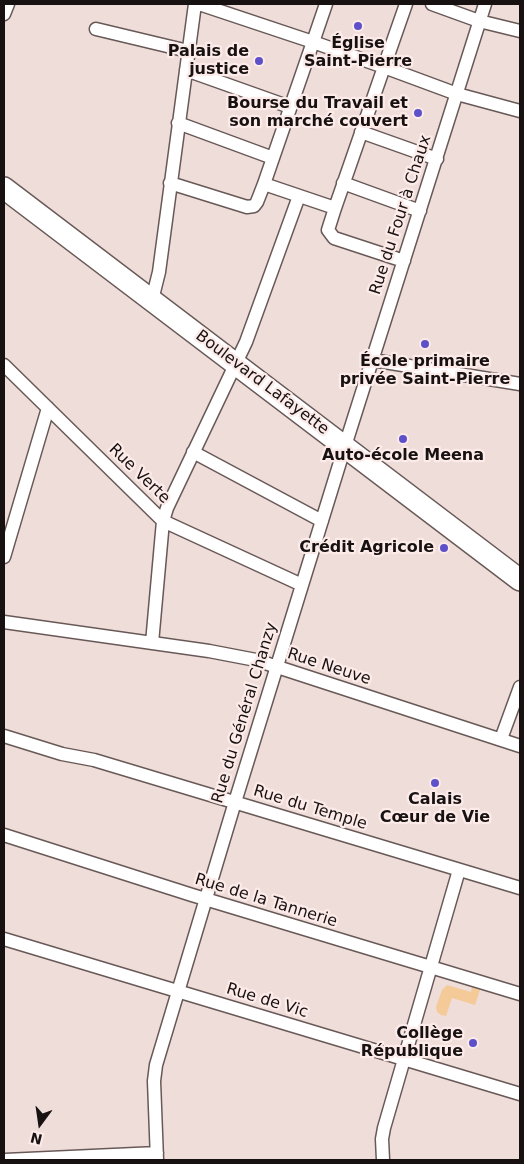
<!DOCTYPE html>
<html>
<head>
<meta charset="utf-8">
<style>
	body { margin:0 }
	#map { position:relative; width:524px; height:1164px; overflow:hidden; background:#efddda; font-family:"DejaVu Sans",sans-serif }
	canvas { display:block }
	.frame { position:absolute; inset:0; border:5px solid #171211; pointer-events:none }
	.north { position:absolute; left:15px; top:1099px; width:50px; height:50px; -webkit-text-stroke:4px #fcebe8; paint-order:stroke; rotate:194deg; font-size:14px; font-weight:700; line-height:20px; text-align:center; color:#171211 }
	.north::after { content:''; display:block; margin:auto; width:18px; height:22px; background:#171211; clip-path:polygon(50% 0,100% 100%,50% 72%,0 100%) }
</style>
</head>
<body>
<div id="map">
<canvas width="524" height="1164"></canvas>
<div class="frame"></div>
<div class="north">N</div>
</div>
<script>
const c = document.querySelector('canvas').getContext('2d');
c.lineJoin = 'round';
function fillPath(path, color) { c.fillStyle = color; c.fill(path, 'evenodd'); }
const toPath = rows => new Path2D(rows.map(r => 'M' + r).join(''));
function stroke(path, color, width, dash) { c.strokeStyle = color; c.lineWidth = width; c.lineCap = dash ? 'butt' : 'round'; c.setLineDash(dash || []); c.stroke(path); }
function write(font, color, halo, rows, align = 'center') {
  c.font = font + ' "DejaVu Sans",sans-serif'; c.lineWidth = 4.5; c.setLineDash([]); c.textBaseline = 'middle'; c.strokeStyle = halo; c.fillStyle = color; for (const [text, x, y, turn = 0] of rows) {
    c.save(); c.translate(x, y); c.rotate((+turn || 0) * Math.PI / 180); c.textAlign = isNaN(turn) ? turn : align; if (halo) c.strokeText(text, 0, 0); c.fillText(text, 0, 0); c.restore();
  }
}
const green = toPath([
	[447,985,471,992,472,987,480,990,475,1005,452,998,446,1016,441,1015,437,1012,436,1007,442,990]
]);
const minor = toPath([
	[199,4,313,42,326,4],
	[406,4,384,67,457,94,520,111],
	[432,4,479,21,520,31],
	[4,14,8,4],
	[96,29,188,51],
	[313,42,384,67,335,208,264,184,313,42],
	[186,70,290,107],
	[178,123,273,158],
	[361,132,437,159],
	[170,183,247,207,254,206,257,202,264,184],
	[343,183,420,211],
	[335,208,328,230,334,238,404,261],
	[152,300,159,272,195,4],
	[372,360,520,384],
	[4,365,163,521,302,585],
	[193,452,322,521],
	[4,557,48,408],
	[4,622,209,651,256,660,520,746],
	[152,643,163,521,167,508,246,342,299,196],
	[4,736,62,754,94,760,520,888],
	[501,739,520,687],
	[4,835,192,895,520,994],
	[4,939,520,1094],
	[5,1160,157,1153],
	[157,1160,154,1081,156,1065,235,802,345,446,485,4],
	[383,1160,382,1139,384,1128,459,870]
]);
const primary = toPath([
	[4,188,520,580]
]);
const markers = [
	[358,26,5,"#5e50c9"],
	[259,61,5,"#5e50c9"],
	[418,113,5,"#5e50c9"],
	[425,344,5,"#5e50c9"],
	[403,439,5,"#5e50c9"],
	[444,548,5,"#5e50c9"],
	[435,783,5,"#5e50c9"],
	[473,1043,5,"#5e50c9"]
];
const poiNames = [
	["Église",358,44],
	["Saint-Pierre",358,62],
	["Palais de",249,52,"right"],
	["justice",249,70,"right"],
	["Bourse du Travail et",408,104,"right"],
	["son marché couvert",408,122,"right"],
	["École primaire",425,362],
	["privée Saint-Pierre",425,380],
	["Auto-école Meena",403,456],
	["Crédit Agricole",434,548,"right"],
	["Calais",435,800],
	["Cœur de Vie",435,818],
	["Collège",463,1034,"right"],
	["République",463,1052,"right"]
];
const streetNames = [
	["Rue du Four à Chaux",401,215,-72],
	["Boulevard Lafayette",262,383,37],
	["Rue Verte",139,474,44],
	["Rue Neuve",329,667,18],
	["Rue du Général Chanzy",245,713,-73],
	["Rue du Temple",310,808,17],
	["Rue de la Tannerie",266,901,17],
	["Rue de Vic",267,1001,17]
];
fillPath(green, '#f4ca98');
stroke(minor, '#685957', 15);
stroke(primary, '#685957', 24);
stroke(minor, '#fff', 12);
stroke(primary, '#fff', 21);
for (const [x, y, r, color] of markers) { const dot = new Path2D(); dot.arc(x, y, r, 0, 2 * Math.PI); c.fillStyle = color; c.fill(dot); stroke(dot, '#fcebe8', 2); }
write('bold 16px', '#171211', '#fcebe8', poiNames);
write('16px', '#171211', '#fcebe8', streetNames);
</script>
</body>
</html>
